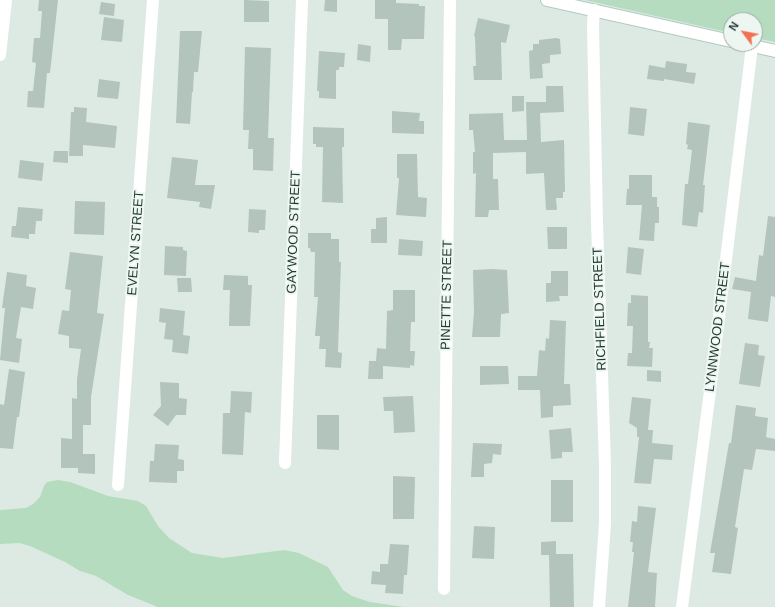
<!DOCTYPE html>
<html>
<head>
<meta charset="utf-8">
<style>
	body { margin:0 }
	#map { position:relative; width:775px; height:607px; overflow:hidden; background:#ddeae4; font-family:Arial,sans-serif }
	canvas { display:block }
	.north { position:absolute; left:723px; top:12px; width:40px; height:40px; box-sizing:border-box; background:#eef6f2; border:1px solid #9baaa5; border-radius:50%; rotate:302deg; font-size:11px; font-weight:700; line-height:16px; text-align:center; color:#1f3931 }
	.north::after { content:''; display:block; margin:auto; width:14px; height:18px; background:#f47051; clip-path:polygon(50% 0,100% 100%,50% 72%,0 100%) }
</style>
</head>
<body>
<div id="map">
<canvas width="775" height="607"></canvas>
<div class="north">N</div>
</div>
<script>
const c = document.querySelector('canvas').getContext('2d');
c.lineJoin = 'round';
function fillPath(path, color) { c.fillStyle = color; c.fill(path, 'evenodd'); }
const toPath = rows => new Path2D(rows.map(r => 'M' + r).join(''));
function stroke(path, color, width, dash) { c.strokeStyle = color; c.lineWidth = width; c.lineCap = dash ? 'butt' : 'round'; c.setLineDash(dash || []); c.stroke(path); }
function write(font, color, halo, rows, align = 'center') {
  c.font = font + ' Arial,sans-serif'; c.lineWidth = 4; c.setLineDash([]); c.textBaseline = 'middle'; c.strokeStyle = halo; c.fillStyle = color; for (const [text, x, y, turn = 0] of rows) {
    c.save(); c.translate(x, y); c.rotate((+turn || 0) * Math.PI / 180); c.textAlign = isNaN(turn) ? turn : align; if (halo) c.strokeText(text, 0, 0); c.fillText(text, 0, 0); c.restore();
  }
}
const green = toPath([
	[585,0,775,0,775,42,755,38,755,20,731,20,731,33],
	[58,480,70,482,108,496,138,501,146,506,158,526,169,538,192,553,223,558,284,550,299,553,328,567,343,590,352,596,370,602,404,607,158,607,128,595,96,576,80,571,65,562,30,546,19,543,0,544,0,510,26,508,33,504,40,497,44,486,47,482]
]);
const building = toPath([
	[39,0,58,0,50,73,47,73,44,108,27,107,28,91,33,91,36,63,32,62,34,38,40,38,42,11,38,11],
	[244,0,269,1,269,22,244,22],
	[325,0,337,0,337,12,324,11],
	[375,0,396,0,396,3,419,4,419,6,425,6,424,39,402,39,401,50,388,50,388,19,375,19],
	[101,2,115,4,114,16,99,14],
	[104,17,124,20,122,42,101,40],
	[478,18,510,25,506,43,501,42,502,80,474,80,473,66,476,66,475,37,474,36],
	[180,31,202,31,198,72,194,72,193,92,192,92,190,124,176,123],
	[556,38,560,39,561,54,550,55,550,63,542,64,543,78,530,79,529,51,533,50,533,44,539,44,539,40],
	[358,44,371,46,370,62,357,60],
	[245,47,271,48,268,138,274,138,273,171,253,170,253,149,248,149,249,130,243,130],
	[319,51,345,53,344,67,339,67,339,70,336,70,336,99,319,98,319,91,317,91],
	[666,61,687,64,686,72,696,73,694,84,664,79,664,81,647,79,649,65,665,68],
	[99,79,120,82,118,99,97,97],
	[546,86,563,86,564,112,540,113,541,142,564,140,565,192,563,192,563,198,556,198,557,210,546,210,544,173,526,174,526,152,493,153,493,179,498,179,499,210,489,210,488,217,475,217,476,173,473,174,473,152,475,152,473,130,469,130,469,114,503,113,504,140,527,140,526,102,546,102],
	[512,96,524,96,524,111,512,112],
	[74,107,87,108,86,122,117,126,115,148,83,145,83,156,69,156,71,112,74,112],
	[630,107,647,109,644,136,628,134],
	[392,111,420,113,419,121,424,121,424,134,392,133],
	[688,122,710,125,703,185,705,185,703,213,699,212,697,227,682,225,685,184,688,184,692,150,687,149,688,145,686,144],
	[313,127,344,128,344,147,342,147,343,203,322,202,323,147,316,147,316,144,313,144],
	[54,151,68,151,68,163,53,162],
	[397,154,417,154,418,197,427,198,426,217,396,215,399,178,397,178],
	[172,157,198,160,195,185,215,185,211,209,199,207,200,202,167,198],
	[20,160,44,163,42,181,18,178],
	[629,175,652,175,652,197,657,197,657,207,659,207,659,223,655,223,654,241,639,240,642,205,626,205,627,189,629,189],
	[75,201,105,202,104,235,74,234],
	[18,207,43,209,42,221,36,221,35,234,29,234,29,239,11,237,12,226,16,226],
	[249,209,266,210,265,230,259,230,259,233,248,232],
	[768,216,775,217,775,297,771,296,768,322,748,319,751,292,732,289,735,277,756,281,759,255,763,256],
	[387,217,387,243,371,243,371,229,376,229,376,218],
	[547,227,567,227,567,249,548,249],
	[308,233,331,233,331,239,339,239,339,262,341,262,338,352,342,353,341,368,325,367,326,349,319,349,320,336,315,336,318,297,314,297,315,252,311,252,310,248,308,248],
	[399,239,423,241,422,256,398,255],
	[165,246,183,247,183,250,187,251,186,276,164,275],
	[628,247,644,249,641,275,626,273],
	[70,252,103,256,97,313,104,314,91,397,91,425,83,425,83,454,95,454,95,474,78,473,78,468,61,468,61,438,72,439,72,398,77,399,77,379,81,349,69,348,69,336,58,334,62,310,69,311,71,290,65,289],
	[493,269,507,270,509,313,501,314,500,337,472,337,474,312,473,270],
	[551,271,568,271,568,296,559,296,560,301,546,302,546,283,551,283],
	[7,272,27,275,26,286,36,288,33,309,21,307,16,338,22,339,19,363,0,360,5,308,2,308],
	[224,275,248,276,248,285,252,285,250,326,229,326,230,290,223,290],
	[177,278,191,278,192,292,178,292],
	[393,290,415,290,415,322,411,322,410,351,415,351,414,366,410,365,410,368,383,366,383,379,368,379,369,361,376,361,377,348,386,349,387,311,393,310],
	[631,295,648,296,648,342,650,342,649,348,653,348,652,367,627,366,628,353,632,353,633,326,627,326,628,303,631,303],
	[160,308,185,311,183,335,190,336,188,354,172,352,173,340,164,339,166,323,159,322],
	[550,320,566,321,564,384,570,384,571,405,553,406,553,417,541,418,540,390,518,390,518,376,537,376,539,350,545,351,546,338,549,339],
	[745,343,759,345,758,355,765,356,760,387,739,384],
	[480,366,508,366,509,384,480,385],
	[9,369,25,372,19,417,17,417,13,449,0,448,0,404,4,405],
	[647,370,661,371,661,382,647,381],
	[160,382,179,383,179,398,187,399,186,415,176,415,168,426,153,415,161,406],
	[231,391,252,392,251,413,245,412,243,455,222,454,223,413,230,413],
	[413,396,415,432,394,433,393,411,384,411,383,397],
	[632,397,651,399,648,430,653,430,652,443,673,445,672,460,654,459,651,484,634,483,639,437,637,437,637,428,629,423],
	[736,405,756,408,755,416,768,418,766,437,775,439,775,451,756,449,752,470,744,469,735,527,738,528,731,574,712,572,715,553,710,553,729,443,731,443],
	[317,415,339,415,339,450,317,449],
	[571,428,573,452,562,452,562,458,551,459,549,430],
	[473,443,502,444,501,455,493,454,492,463,484,464,484,477,471,477],
	[155,444,179,445,178,459,184,460,184,471,177,471,177,483,149,482,150,461,154,461],
	[393,476,415,477,414,519,393,519],
	[551,480,573,480,573,522,551,522],
	[638,506,656,508,648,572,657,573,655,607,628,607,634,552,632,552,633,542,630,542,632,521,637,522],
	[474,526,495,527,494,559,472,558],
	[556,541,556,554,573,554,574,607,550,607,549,555,541,555,541,542],
	[390,544,409,545,407,575,404,575,403,594,385,593,386,585,371,584,372,571,380,572,380,564,388,564]
]);
const street = toPath([
	[594,10,593,24,597,222,605,465,605,523,599,607],
	[0,55,6,0],
	[285,463,302,0],
	[118,485,153,0],
	[444,589,450,0],
	[682,607,710,391,752,46]
]);
const secondary = toPath([
	[547,0,731,41],
	[744,44,775,51]
]);
const streetNames = [
	["GAYWOOD STREET",294,232,-88],
	["EVELYN STREET",136,243,-86],
	["PINETTE STREET",447,295,-89],
	["RICHFIELD STREET",600,309,-92],
	["LYNNWOOD STREET",718,327,-83]
];
fillPath(green, '#b5dcbe');
fillPath(building, '#b3c4bc');
stroke(secondary, '#b1cabf', 14);
stroke(street, '#fff', 12);
stroke(secondary, '#fff', 12);
write('13px', '#1f3931', '#eef6f2', streetNames);
</script>
</body>
</html>
